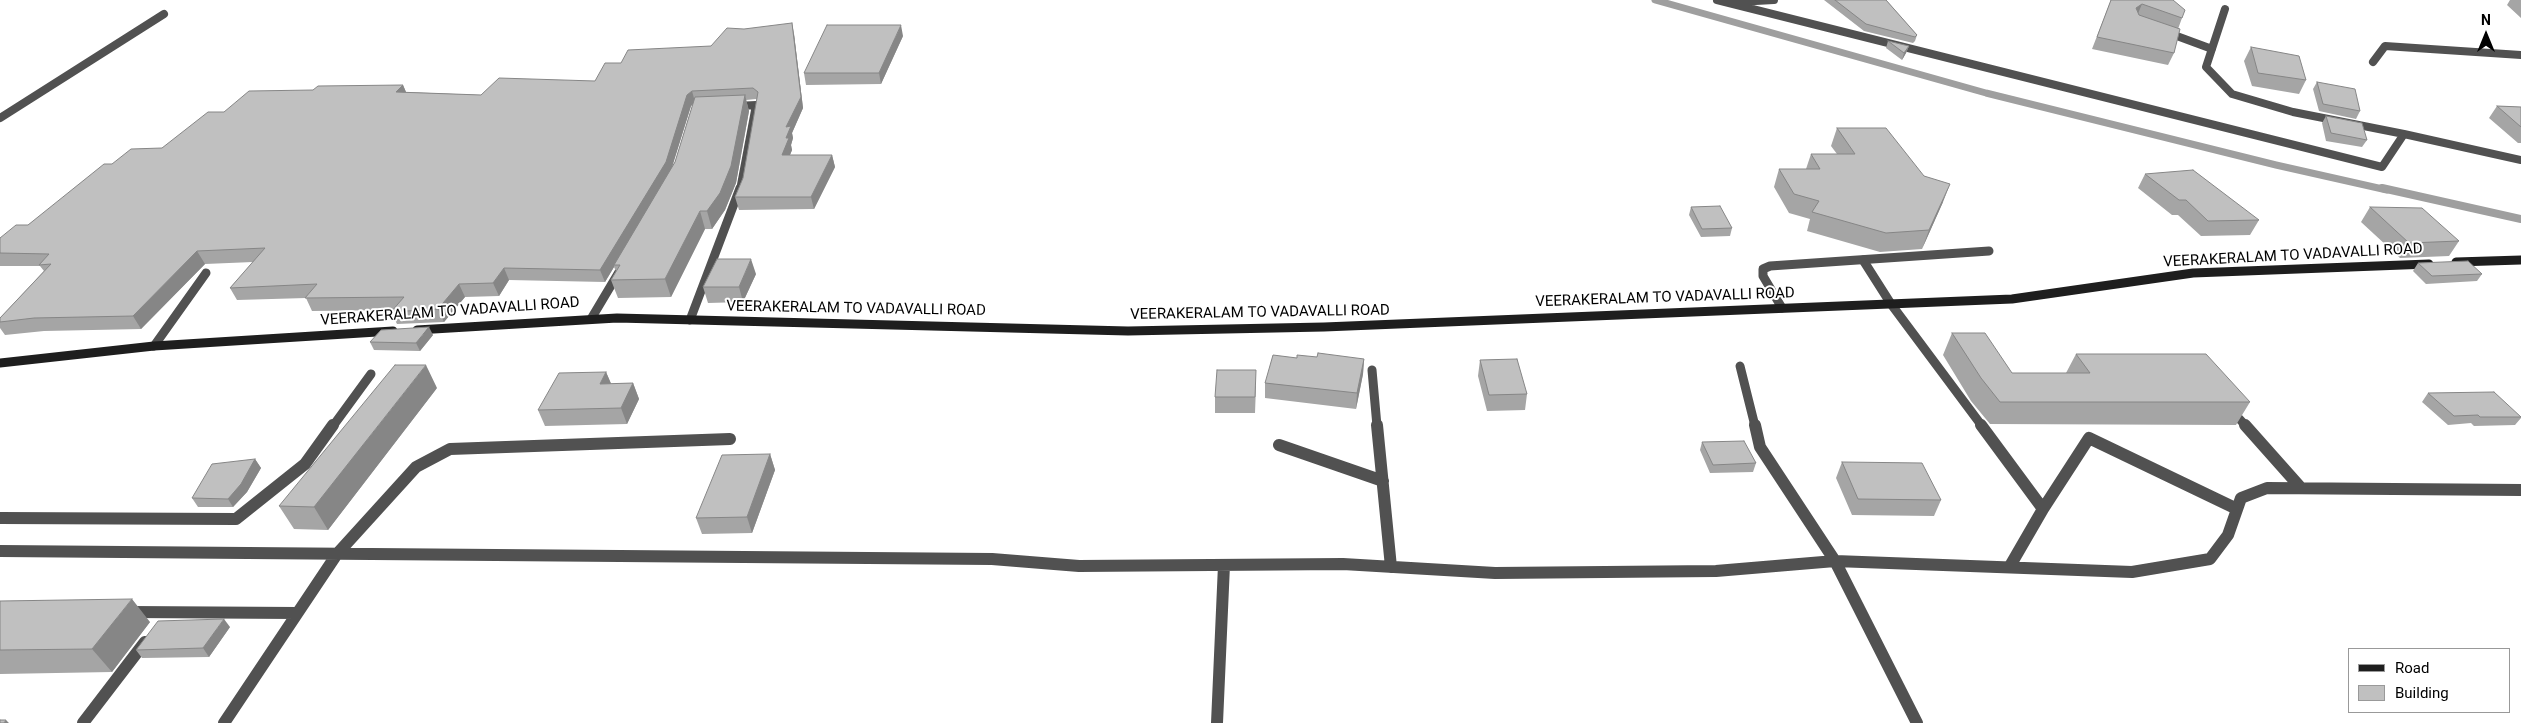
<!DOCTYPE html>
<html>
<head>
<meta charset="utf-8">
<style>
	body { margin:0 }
	#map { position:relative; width:2521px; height:723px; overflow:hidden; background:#fff; font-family:Roboto,sans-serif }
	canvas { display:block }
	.legend { position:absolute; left:2348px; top:648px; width:162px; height:65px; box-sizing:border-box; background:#fff; border:1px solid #999; margin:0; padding:6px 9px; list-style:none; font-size:15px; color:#000 }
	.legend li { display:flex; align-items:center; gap:10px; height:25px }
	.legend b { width:25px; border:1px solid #999 }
	.north { position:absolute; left:2461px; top:10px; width:50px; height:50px; -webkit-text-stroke:4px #fff; paint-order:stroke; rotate:0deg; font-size:14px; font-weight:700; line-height:20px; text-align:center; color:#000 }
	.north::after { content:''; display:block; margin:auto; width:18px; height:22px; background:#000; clip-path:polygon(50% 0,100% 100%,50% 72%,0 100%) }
</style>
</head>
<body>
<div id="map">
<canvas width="2521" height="723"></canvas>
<ul class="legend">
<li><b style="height:6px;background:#1e1e1e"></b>Road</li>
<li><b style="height:14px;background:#c0c0c0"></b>Building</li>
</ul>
<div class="north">N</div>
</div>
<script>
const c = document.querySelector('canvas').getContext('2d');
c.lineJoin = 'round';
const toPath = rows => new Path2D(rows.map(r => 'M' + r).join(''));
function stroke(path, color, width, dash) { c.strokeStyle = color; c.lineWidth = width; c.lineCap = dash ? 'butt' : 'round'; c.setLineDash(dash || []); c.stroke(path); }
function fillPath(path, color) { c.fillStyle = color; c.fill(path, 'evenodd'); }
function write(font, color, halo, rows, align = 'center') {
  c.font = font + ' Roboto,sans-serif'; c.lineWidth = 4; c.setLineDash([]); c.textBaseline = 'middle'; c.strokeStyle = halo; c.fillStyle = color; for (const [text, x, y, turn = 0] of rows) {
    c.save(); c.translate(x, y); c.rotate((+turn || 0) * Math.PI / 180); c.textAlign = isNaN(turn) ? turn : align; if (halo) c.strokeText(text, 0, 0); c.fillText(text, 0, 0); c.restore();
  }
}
const streamFar1 = toPath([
	[1655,0,1986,93,2276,165,2387,190]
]);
const stream = toPath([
	[2382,188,2521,219]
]);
const lane = toPath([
	[1782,308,1763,276,1763,269,1770,266,1989,251]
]);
const streetFar2 = toPath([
	[1717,0,2382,167,2404,134,2521,160],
	[1737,2,1774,0],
	[2225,9,2206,67,2232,94,2293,112,2404,134],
	[2166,32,2212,49],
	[2373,62,2385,46,2521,55],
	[736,106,756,105,740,190],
	[0,118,164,14]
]);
const streetFar1 = toPath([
	[1863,260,1891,304,1982,426],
	[591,319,619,272],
	[690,320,740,188],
	[154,346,206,273],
	[1740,366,1755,426],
	[1372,370,1377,426],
	[2232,411,2246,426],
	[333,426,371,374]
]);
const street = toPath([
	[1377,425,1391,567],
	[1755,425,1760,447,1835,561,1917,723],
	[1981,425,2043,509],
	[2245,425,2301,488],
	[1279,445,1383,481],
	[0,518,236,519,305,464,333,425],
	[0,551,992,559,1079,566,1343,564,1495,573,1716,571,1835,561,2132,572,2210,559,2228,535,2241,498,2267,488,2521,490],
	[2010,566,2043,509,2089,438,2237,509],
	[130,612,297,613],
	[83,723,145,642],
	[224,723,337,554,416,467,450,449,730,439],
	[1217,723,1224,565]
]);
const secondary = toPath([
	[2456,262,2521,260],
	[417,330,617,318,1128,331,1324,327,2012,299,2193,273,2429,264],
	[0,363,154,346,393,331]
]);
const wall = toPath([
	[1824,0,1886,0,1917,35,1915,41,1913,43,1864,31],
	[2111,0,2173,0,2182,18,2178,29,2174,53,2168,65,2092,49],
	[2510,0,2521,0,2521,18,2507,5],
	[794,34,803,108,792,133,793,138,791,145,792,150,790,155,832,155,835,167,814,209,739,210,735,197,743,178,757,100,756,99,746,100,749,111,736,183,725,210,712,229,705,229,671,297,618,298,611,280,616,271,614,267,605,282,509,280,499,296,465,297,444,322,397,324,391,312,392,310,312,311,306,298,237,300,230,288,253,262,205,264,141,329,44,331,5,335,0,328,0,318,44,271,40,266,0,266,0,238,28,225,112,164,162,148,224,112,313,90,403,85,406,92,481,95,595,81,621,63,711,46],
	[693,104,675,162,672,166,691,106],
	[903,36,881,84,806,85,804,73],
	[1888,41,1909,46,1906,53,1902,60,1886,48],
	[2251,47,2306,80,2299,94,2252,86,2244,61],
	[2317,82,2360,111,2356,119,2319,111,2313,89],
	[2497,106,2521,107,2521,143,2518,143,2489,118],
	[2326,116,2367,140,2362,147,2326,141,2322,123],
	[1837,128,1943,202,1922,249,1880,252,1807,231,1810,219,1789,213,1774,187,1779,169,1806,169,1811,154,1837,154,1831,146],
	[2145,174,2259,220,2250,235,2201,236,2178,215,2172,215,2138,188],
	[1691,207,1732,228,1730,236,1701,237,1689,215],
	[2370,207,2459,241,2449,256,2400,258,2361,222],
	[2418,263,2482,274,2477,281,2426,284,2413,271],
	[756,274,743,302,708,303,703,287],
	[1952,333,2012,373,2066,373,2076,354,2250,402,2236,425,1990,424,1971,401,1943,355],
	[433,335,420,351,374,350,370,342],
	[1317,357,1364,359,1363,374,1356,409,1265,398,1265,383,1297,358],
	[1480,360,1527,394,1525,410,1487,411,1478,376],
	[606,372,611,384,633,383,639,399,627,424,545,426,538,410],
	[1256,386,1255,413,1215,413,1215,397],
	[437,388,328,530,294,529,279,506],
	[2428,393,2521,417,2521,418,2515,425,2474,426,2471,423,2448,425,2422,402],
	[1702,442,1756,463,1753,472,1710,473,1700,450],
	[770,454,775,470,752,533,702,534,696,518],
	[255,459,261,468,247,492,233,507,198,507,192,498],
	[1842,462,1941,500,1934,516,1852,515,1836,478],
	[0,601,150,622,112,672,0,674],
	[230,627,209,657,142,658,136,650]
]);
const shadedWall = toPath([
	[2142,4,2137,16,2136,8],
	[792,23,794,34,803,108,792,133,793,138,791,145,792,150,785,167,782,155,786,138],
	[901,25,903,36,881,84,879,73],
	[1909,46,1906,53,1902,60,1904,53],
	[403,85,408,97,396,92],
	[692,91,695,102,691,106,670,174,614,265,614,267,605,282,600,270,687,95],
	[745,95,749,111,736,183,725,210,712,229,707,211],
	[832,155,835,167,814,209,811,197],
	[1950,184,1943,202,1922,249,1929,230],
	[700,211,705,229,671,297,665,279],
	[197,251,205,264,141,329,133,316],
	[751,259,756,274,743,302,739,287],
	[504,268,509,280,499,296,493,283],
	[459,284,465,297,444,322,438,309],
	[429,327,433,335,420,351,416,343],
	[1364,359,1363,374,1356,409,1357,393],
	[426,365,437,388,328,530,314,507],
	[606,372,613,388,600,384],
	[633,383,639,399,627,424,621,408],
	[770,454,775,470,752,533,747,517],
	[255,459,261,468,247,492,233,507,228,499],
	[132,599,150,622,112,672,92,649],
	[224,619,230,627,209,657,203,648],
	[6,720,9,723,4,723]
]);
const building = toPath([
	[1835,0,1886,0,1917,35,1915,37,1866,24,1835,0],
	[2111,0,2173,0,2185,10,2182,18,2142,4,2136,8,2139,15,2180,29,2174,53,2097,37,2111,0],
	[792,23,801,97,786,127,791,126,786,138,789,138,782,155,832,155,811,197,735,197,743,178,758,92,753,88,692,91,687,95,666,162,600,270,504,268,493,283,459,284,438,309,391,312,404,297,305,298,317,284,230,288,265,248,197,251,133,316,34,318,0,322,0,318,51,264,39,265,49,254,0,253,0,238,16,225,28,225,104,164,112,164,131,149,162,148,208,112,224,112,249,91,313,90,318,86,403,85,396,92,481,95,499,78,595,81,605,63,621,63,628,50,711,46,727,28,744,29,792,23],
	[827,25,901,25,879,73,804,73,827,25],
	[1888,41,1909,46,1904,53,1888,41],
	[2251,47,2299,56,2306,80,2258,73,2251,47],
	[2317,82,2355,89,2360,111,2323,104,2317,82],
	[745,95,731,166,720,193,707,211,700,211,665,279,611,280,620,265,614,265,675,162,695,97,745,95],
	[2497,106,2521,107,2521,127,2497,106],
	[2326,116,2362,123,2367,140,2331,133,2326,116],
	[1837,128,1886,128,1924,176,1950,184,1929,230,1886,233,1812,212,1819,201,1794,194,1779,169,1820,169,1811,154,1855,154,1837,128],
	[2193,170,2259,220,2208,221,2186,200,2179,200,2145,174,2193,170],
	[1720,206,1732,228,1702,229,1691,207,1720,206],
	[2370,207,2422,208,2459,241,2409,243,2370,207],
	[717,259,751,259,739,287,703,287,717,259],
	[2468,261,2482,274,2432,276,2418,263,2468,261],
	[429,327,416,343,370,342,381,330,429,327],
	[1952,333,1985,333,2012,373,2090,373,2076,354,2206,354,2250,402,2000,402,1981,378,1952,333],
	[1318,353,1364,359,1357,393,1265,383,1273,355,1297,358,1297,355,1317,357,1318,353],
	[1517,359,1527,394,1489,395,1480,360,1517,359],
	[395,365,426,365,314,507,279,506,395,365],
	[1217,370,1256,370,1255,397,1215,397,1217,370],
	[606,372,600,384,633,383,621,408,538,410,559,373,606,372],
	[2494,392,2521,417,2480,417,2478,415,2454,416,2428,393,2494,392],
	[1744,441,1756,463,1713,465,1702,442,1744,441],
	[770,454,747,517,696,518,722,455,770,454],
	[255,459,241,484,228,499,192,498,212,464,255,459],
	[1842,462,1922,463,1941,500,1858,499,1842,462],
	[132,599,92,649,0,650,0,601,132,599],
	[224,619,203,648,136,650,158,621,224,619],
	[0,720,6,720,4,723,0,723,0,720]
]);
const streetNames = [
	["VEERAKERALAM TO VADAVALLI ROAD",2293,256,-3],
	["VEERAKERALAM TO VADAVALLI ROAD",1665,298,-2],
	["VEERAKERALAM TO VADAVALLI ROAD",856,309,1],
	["VEERAKERALAM TO VADAVALLI ROAD",450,312,-4],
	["VEERAKERALAM TO VADAVALLI ROAD",1260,313,-1]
];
stroke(streamFar1, '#9f9f9f', 7);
stroke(stream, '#9f9f9f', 8);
stroke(lane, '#515151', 9);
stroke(streetFar2, '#515151', 8);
stroke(streetFar1, '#515151', 9);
stroke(street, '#515151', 12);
stroke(secondary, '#1e1e1e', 9);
fillPath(wall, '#a5a5a5');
fillPath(shadedWall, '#868686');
fillPath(building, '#c0c0c0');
stroke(building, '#868686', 1);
write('15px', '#000', '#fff', streetNames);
</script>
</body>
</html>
